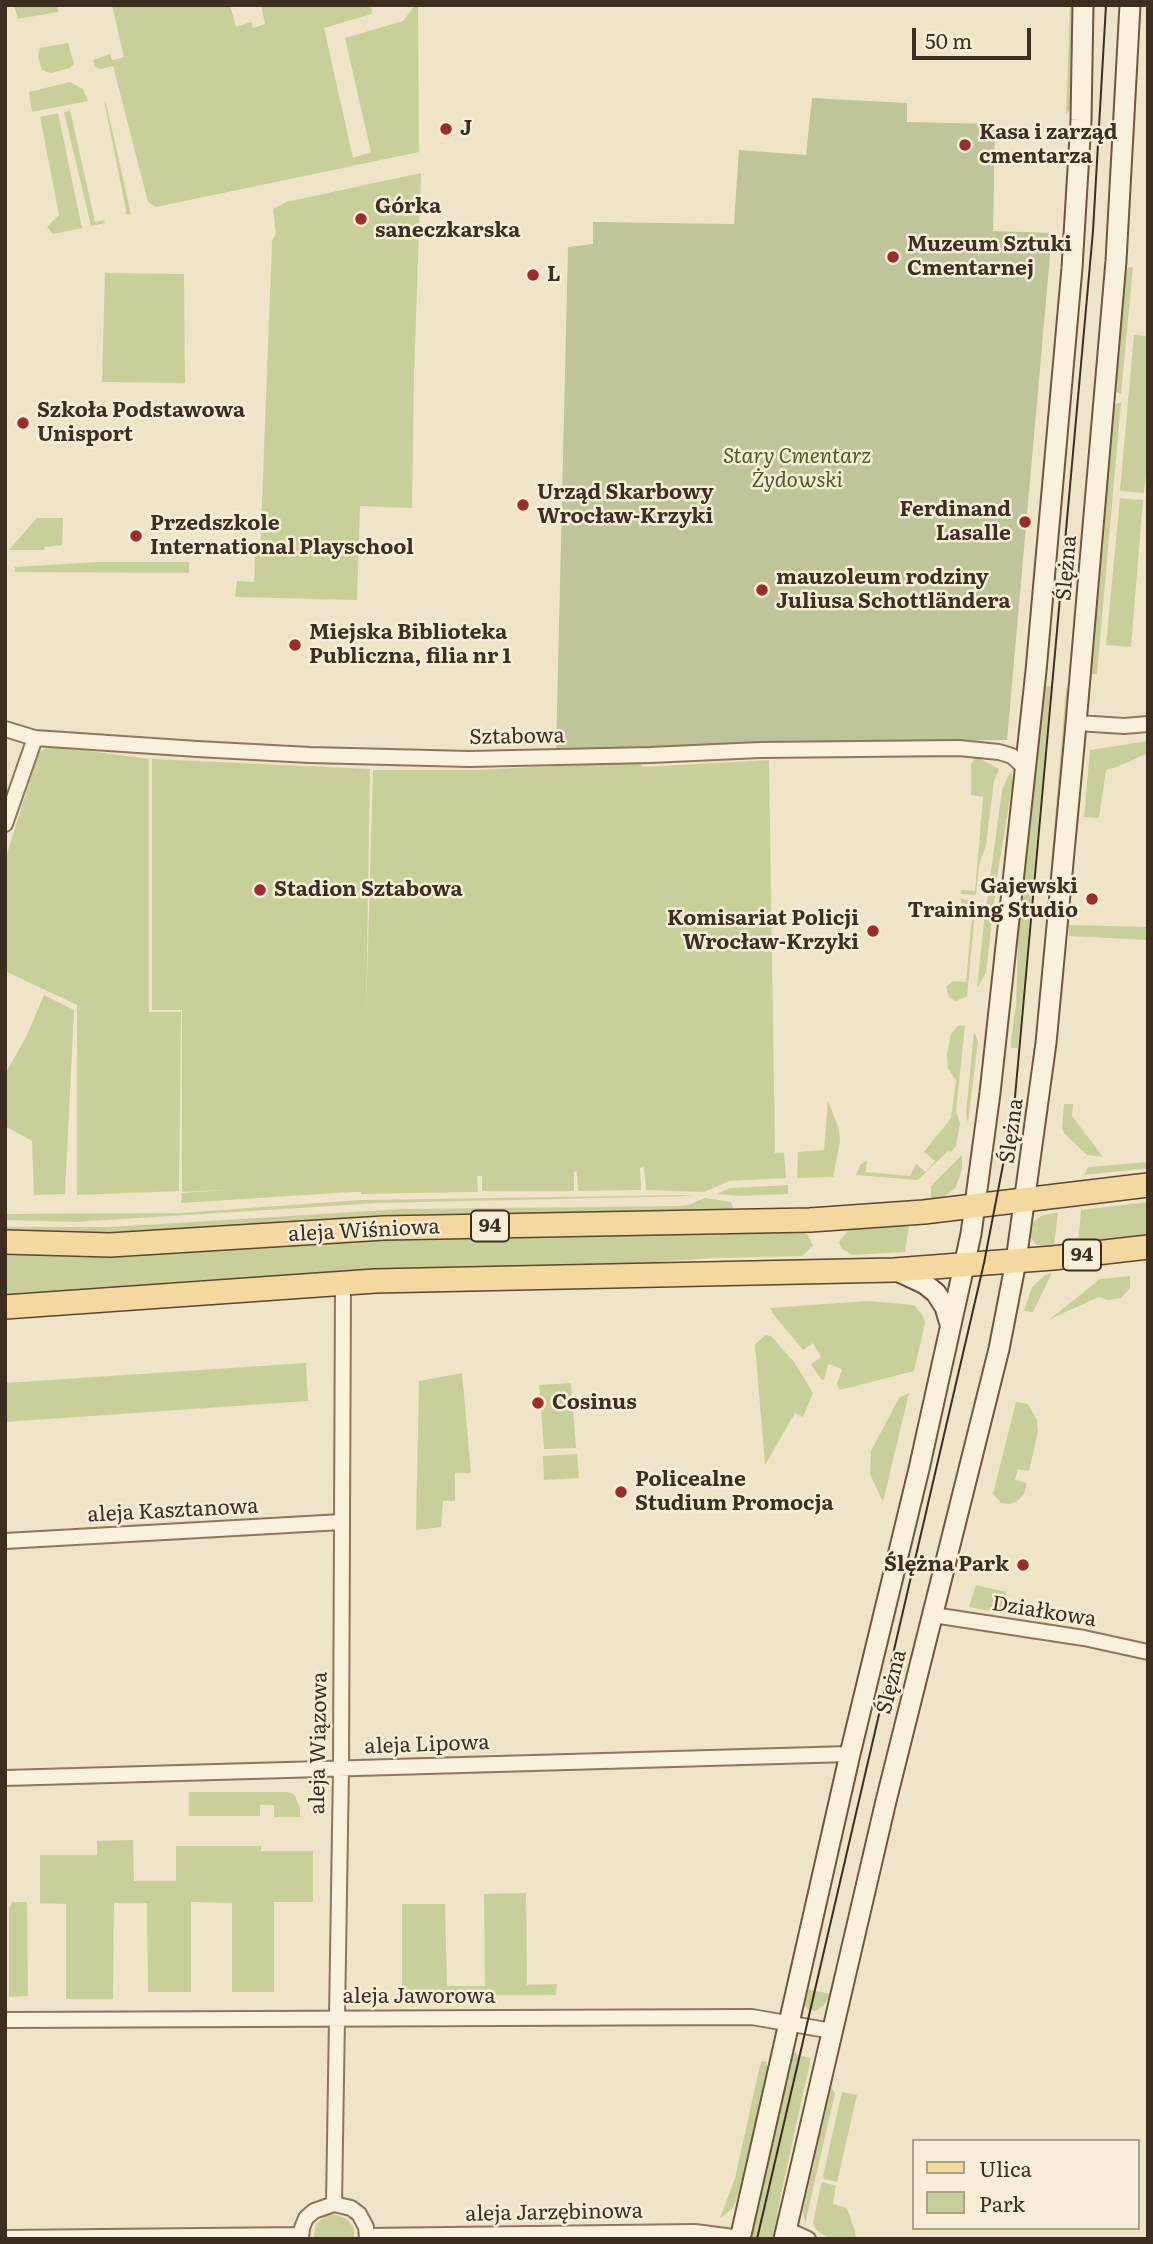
<!DOCTYPE html>
<html>
<head>
<meta charset="utf-8">
<style>
	body { margin:0 }
	#map { position:relative; width:1153px; height:2244px; overflow:hidden; background:#f0e4c8; font-family:Literata,serif }
	canvas { display:block }
	.frame { position:absolute; inset:0; border:7px solid #3d2e20; pointer-events:none }
	.legend { position:absolute; left:912px; top:2139px; width:228px; height:91px; box-sizing:border-box; background:#f7eed8; border:2px solid #ada18e; margin:0; padding:9px 12px; list-style:none; font-size:21px; color:#3d2e20 }
	.legend li { display:flex; align-items:center; gap:14px; height:35px }
	.legend b { width:35px; border:2px solid #ada18e }
	.scale { position:absolute; left:912px; top:28px; width:119px; height:32px; box-sizing:border-box; border:4px solid #3d2e20; border-top:0; padding-left:9px; font-size:21px; line-height:24px; white-space:nowrap; color:#3d2e20; -webkit-text-stroke:5px #f7eed8; paint-order:stroke }
</style>
</head>
<body>
<div id="map">
<canvas width="1153" height="2244"></canvas>
<div class="frame"></div>
<ul class="legend">
<li><b style="height:9px;background:#f3d9a0"></b>Ulica</li>
<li><b style="height:19px;background:#c9cf9b"></b>Park</li>
</ul>
<div class="scale">50 m</div>
</div>
<script>
const c = document.querySelector('canvas').getContext('2d');
c.lineJoin = 'round';
function fillPath(path, color) { c.fillStyle = color; c.fill(path, 'evenodd'); }
const toPath = rows => new Path2D(rows.map(r => 'M' + r).join(''));
function stroke(path, color, width, dash) { c.strokeStyle = color; c.lineWidth = width; c.lineCap = dash ? 'butt' : 'round'; c.setLineDash(dash || []); c.stroke(path); }
function write(font, color, halo, rows, align = 'center') {
  c.font = font + ' Literata,serif'; c.lineWidth = 5; c.setLineDash([]); c.textBaseline = 'middle'; c.strokeStyle = halo; c.fillStyle = color; for (const [text, x, y, turn = 0] of rows) {
    c.save(); c.translate(x, y); c.rotate((+turn || 0) * Math.PI / 180); c.textAlign = isNaN(turn) ? turn : align; if (halo) c.strokeText(text, 0, 0); c.fillText(text, 0, 0); c.restore();
  }
}
const green = toPath([
	[14,5,57,5,58,12,18,19],
	[112,5,230,5,236,27,251,22,253,28,265,24,261,5,371,5,372,14,324,28,353,158,371,152,345,38,403,21,415,5,418,5,419,152,156,207,148,202,113,66,101,69,95,67,93,60,110,54,112,60,124,57],
	[1070,5,1074,5,1072,72,1070,110,1066,114],
	[68,43,74,64,70,68,51,73,42,70,38,57,40,48],
	[70,82,83,89,88,101,32,112,29,92],
	[104,100,106,103,131,214,127,215],
	[70,110,95,222,104,220,105,223,91,226,64,112],
	[58,113,82,228,53,234,47,227,59,215,40,117],
	[421,173,414,375,412,508,360,506,357,600,235,597,237,581,254,582,255,555,260,554,272,241,276,234,273,209,286,202],
	[1128,267,1133,267,1121,394,1114,391,1125,275],
	[105,273,184,274,185,383,102,382],
	[1134,335,1148,336,1148,450,1144,493,1120,491],
	[1121,402,1097,674,1090,674,1114,405],
	[1120,498,1143,500,1131,647,1106,645],
	[37,518,63,518,62,545,45,547,44,550,9,550],
	[99,562,189,562,189,573,15,572,15,567],
	[1042,686,1051,686,1018,1048,1011,1048,1011,1041,1016,1005,1019,917],
	[1066,688,1070,689,1039,1032,1030,1089,1038,1021],
	[1148,741,1148,753,1119,766,1106,770,1099,818,1084,817,1090,750],
	[51,746,149,759,149,1012,181,1012,179,1191,77,1195,77,1005,5,971,5,860,39,752],
	[975,756,999,769,994,781,986,845,979,865,976,895,961,894,962,890,975,891,983,797,971,795,971,765],
	[152,759,370,769,366,1016,373,770,476,770,639,762,643,767,769,760,775,1153,784,1153,786,1178,729,1181,704,1192,646,1190,644,1167,640,1168,641,1190,578,1191,577,1171,574,1172,574,1191,482,1191,482,1176,477,1176,478,1192,361,1194,361,1192,352,1192,181,1203,182,1193,225,1190,182,1192,182,1010,152,1010],
	[1011,770,1013,781,997,877,986,973,977,988,984,922,1002,790],
	[961,899,976,901,967,997,955,1001,949,997,946,987,953,981,966,982,973,905,961,903],
	[1069,925,1148,927,1148,940,1069,936],
	[44,995,74,1010,65,1194,34,1195,32,1141,5,1126,5,1074,26,1037],
	[965,1025,956,1111,960,1123,956,1146,951,1152,948,1151,919,1179,916,1180,856,1175,860,1165,867,1160,866,1172,910,1176,916,1164,926,1172,935,1161,924,1152,951,1118,956,1081,948,1068,947,1054,951,1034,958,1026],
	[974,1031,978,1041,968,1123,966,1113],
	[828,1101,839,1129,840,1142,833,1177,797,1178,798,1152,824,1150],
	[1064,1104,1073,1104,1072,1116,1103,1157,1087,1155,1064,1133,1062,1128],
	[962,1155,962,1169,956,1187,947,1195,931,1200,931,1186],
	[1148,1162,1148,1168,1084,1175,1088,1167],
	[788,1185,788,1194,740,1196,717,1194,730,1188],
	[683,1195,693,1196,378,1203,75,1222,5,1220,5,1214,180,1213,360,1200],
	[705,1198,731,1202,733,1208,710,1214,129,1234,5,1232,5,1227,111,1227,402,1209,677,1206,688,1205],
	[1148,1202,1148,1237,1078,1245,1081,1210],
	[1058,1212,1054,1246,1036,1245,1030,1236,1033,1222,1041,1216],
	[907,1224,909,1226,905,1252,852,1255,841,1248,839,1242,850,1228],
	[802,1231,808,1235,813,1246,802,1256,712,1258,614,1265,402,1269,187,1281,5,1297,5,1253,108,1256,387,1239,740,1234],
	[1052,1273,1033,1312,1024,1311,1032,1287,1045,1275],
	[1130,1276,1130,1288,1121,1298,1108,1300,1099,1297,1050,1319,1100,1279],
	[868,1301,914,1305,923,1316,925,1323,914,1371,840,1390,837,1384,842,1369,828,1364,824,1380,821,1379,811,1364,821,1357,813,1343,803,1350,774,1315,770,1308],
	[765,1335,771,1336,794,1362,813,1393,803,1417,795,1413,765,1465,755,1345],
	[306,1363,308,1401,5,1422,5,1383],
	[462,1373,471,1473,455,1473,455,1501,443,1501,441,1527,416,1530,419,1381],
	[571,1383,576,1448,544,1449,539,1385],
	[909,1393,883,1502,870,1474,871,1451,899,1398],
	[1016,1402,1028,1404,1037,1420,1038,1432,1029,1471,1018,1469,1015,1480,1027,1483,1024,1494,1016,1502,1009,1504,1001,1503,993,1494],
	[577,1454,579,1478,544,1480,543,1456],
	[976,1585,1006,1592,1002,1610,1013,1612,1013,1615,969,1607],
	[189,1792,287,1792,294,1794,300,1808,300,1817,274,1817,274,1805,260,1805,260,1816,189,1816],
	[133,1840,134,1881,176,1881,176,1846,261,1846,261,1851,313,1851,313,1902,274,1902,274,1992,232,1992,232,1903,191,1902,191,1992,148,1992,147,1903,114,1903,113,1999,66,1999,66,1904,40,1903,40,1855,97,1855,97,1841],
	[526,1893,527,1985,557,1984,556,1995,402,1996,402,1904,445,1904,447,1986,485,1986,484,1894],
	[12,1902,27,1902,28,1996,9,1997,9,1909],
	[805,1989,832,1994,823,2006,815,2011,809,2010,802,2004],
	[796,2052,798,2055,811,2058,781,2194,773,2239,752,2239,755,2215,790,2057],
	[763,2061,767,2062,767,2073,738,2196,732,2209,720,2218,735,2178,758,2074,761,2062],
	[831,2087,835,2093,805,2224,803,2210],
	[842,2092,857,2095,837,2182,824,2179,823,2176],
	[823,2182,836,2186,833,2204,847,2208,855,2231,856,2239,834,2239,821,2234,815,2228,813,2223,821,2184],
	[333,2214,345,2218,350,2223,354,2228,354,2239,313,2239,316,2224,326,2216]
]);
const cemetery = toPath([
	[812,98,907,103,907,122,995,124,993,231,1052,233,1007,740,758,742,556,751,568,247,593,244,593,222,734,224,739,150,806,155]
]);
const street = toPath([
	[1077,723,1124,726,1148,724],
	[5,729,35,738,197,749,310,755,469,759,650,755,760,750,959,748,999,752,1012,756,1026,769],
	[5,824,35,738],
	[5,1541,342,1522],
	[933,1615,1084,1638,1148,1652],
	[5,1778,850,1754],
	[5,2020,752,2017,832,2031],
	[334,2204,341,1768,343,1283],
	[786,2229,808,2239],
	[367,2236,695,2232,741,2238],
	[5,2238,301,2235],
	[301,2239,302,2228,306,2218,314,2211,334,2204,351,2208,359,2214,366,2227,367,2239]
]);
const secondary = toPath([
	[895,1270,925,1284,936,1293,945,1307,950,1324],
	[740,2239,850,1754,919,1469,971,1234,990,1093,1036,671,1072,268,1081,120,1083,5],
	[784,2239,886,1801,999,1349,1016,1261,1046,1043,1075,735,1116,261,1130,5]
]);
const primary = toPath([
	[5,1242,110,1245,384,1228,810,1220,924,1212,1148,1185],
	[5,1307,375,1281,894,1270,1053,1258,1148,1247]
]);
const tram = toPath([
	[757,2239,984,1263,1014,1108,1093,231,1106,5]
]);
const markers = [
	[446,129,7,"#9e2a2b"],
	[965,145,7,"#9e2a2b"],
	[361,219,7,"#9e2a2b"],
	[893,257,7,"#9e2a2b"],
	[533,275,7,"#9e2a2b"],
	[23,423,7,"#9e2a2b"],
	[523,505,7,"#9e2a2b"],
	[1025,522,7,"#9e2a2b"],
	[136,536,7,"#9e2a2b"],
	[762,590,7,"#9e2a2b"],
	[295,645,7,"#9e2a2b"],
	[260,890,7,"#9e2a2b"],
	[1092,899,7,"#9e2a2b"],
	[873,931,7,"#9e2a2b"],
	[538,1403,7,"#9e2a2b"],
	[621,1492,7,"#9e2a2b"],
	[1023,1565,7,"#9e2a2b"]
];
const shields = [
	[490,1226,38],
	[1082,1255,38]
];
const shieldNames = [
	["94",490,1226],
	["94",1082,1255]
];
const poiNames = [
	["J",460,129],
	["Kasa i zarząd",979,133],
	["cmentarza",979,157],
	["Górka",375,207],
	["saneczkarska",375,231],
	["Muzeum Sztuki",907,245],
	["Cmentarnej",907,269],
	["L",547,275],
	["Szkoła Podstawowa",37,411],
	["Unisport",37,435],
	["Urząd Skarbowy",537,493],
	["Wrocław-Krzyki",537,517],
	["Ferdinand",1011,510,"right"],
	["Lasalle",1011,534,"right"],
	["Przedszkole",150,524],
	["International Playschool",150,548],
	["mauzoleum rodziny",776,578],
	["Juliusa Schottländera",776,602],
	["Miejska Biblioteka",309,633],
	["Publiczna, filia nr 1",309,657],
	["Gajewski",1078,887,"right"],
	["Training Studio",1078,911,"right"],
	["Stadion Sztabowa",274,890],
	["Komisariat Policji",859,919,"right"],
	["Wrocław-Krzyki",859,943,"right"],
	["Cosinus",552,1403],
	["Policealne",635,1480],
	["Studium Promocja",635,1504],
	["Ślężna Park",1009,1565,"right"]
];
const parkNames = [
	["Stary Cmentarz",797,457],
	["Żydowski",797,481]
];
const streetNames = [
	["Ślężna",1067,568,-85],
	["Sztabowa",517,737,-1],
	["Ślężna",1012,1131,-82],
	["aleja Wiśniowa",364,1231,-3],
	["aleja Kasztanowa",173,1511,-3],
	["Działkowa",1044,1612,9],
	["Ślężna",892,1682,-76],
	["aleja Wiązowa",319,1743,-89],
	["aleja Lipowa",427,1745,-2],
	["aleja Jaworowa",419,1997],
	["aleja Jarzębinowa",554,2213,-1]
];
fillPath(green, '#c9cf9b');
fillPath(cemetery, '#bfc49a');
stroke(street, '#8d765c', 18);
stroke(secondary, '#6f573f', 23);
stroke(primary, '#5b4430', 26);
stroke(street, '#faf1dc', 14);
stroke(secondary, '#faf1dc', 19);
stroke(primary, '#f3d9a0', 23);
stroke(tram, '#3d2e20', 2);
for (const [x, y, r, color] of markers) { const dot = new Path2D(); dot.arc(x, y, r, 0, 2 * Math.PI); c.fillStyle = color; c.fill(dot); stroke(dot, '#f7eed8', 2.5); }
for (const [x, y, w] of shields) { const box = new Path2D(); box.roundRect(x - w / 2, y - 15.5, w, 31, 5); c.fillStyle = '#f7eed8'; c.fill(box); stroke(box, '#3d2e20', 2); }
write('bold 19px', '#3d2e20', null, shieldNames);
write('bold 21px', '#3d2e20', '#f7eed8', poiNames, 'left');
write('italic 21px', '#4d5a26', '#f7eed8', parkNames);
write('21px', '#3d2e20', '#f7eed8', streetNames);
</script>
</body>
</html>
